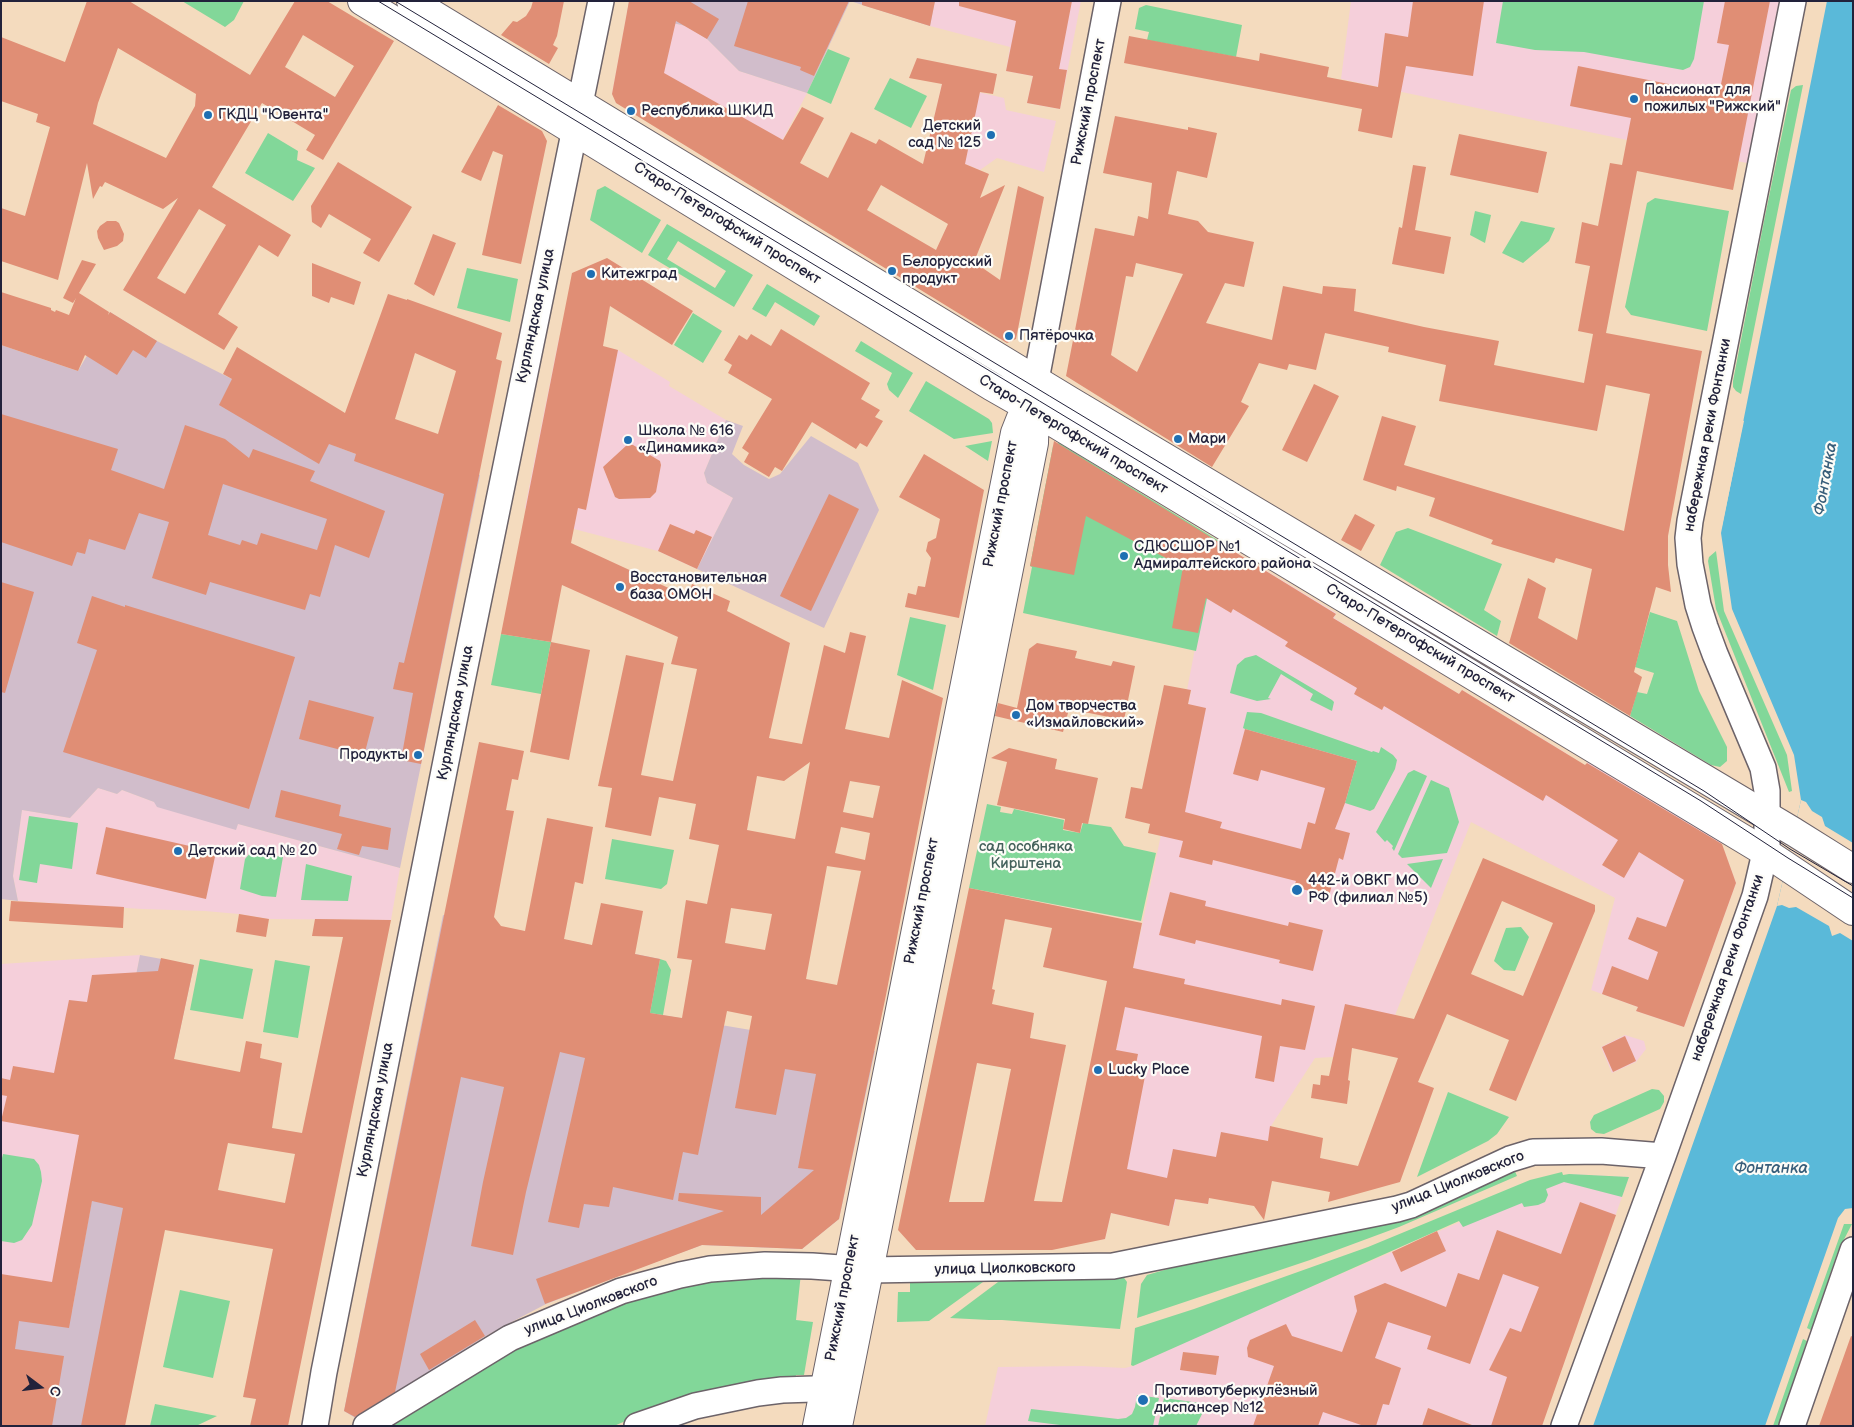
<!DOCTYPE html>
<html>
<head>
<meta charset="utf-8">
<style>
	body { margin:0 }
	#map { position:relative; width:1854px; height:1427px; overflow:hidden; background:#f4dbbe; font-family:"Balsamiq Sans",sans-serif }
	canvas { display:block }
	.frame { position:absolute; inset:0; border:2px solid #22223b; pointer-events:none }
	.north { position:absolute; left:15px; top:1362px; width:50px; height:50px; -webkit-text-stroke:4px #fdfcf7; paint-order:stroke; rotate:105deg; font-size:14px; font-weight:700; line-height:20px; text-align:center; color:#22223b }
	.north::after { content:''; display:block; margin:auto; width:18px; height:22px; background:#22223b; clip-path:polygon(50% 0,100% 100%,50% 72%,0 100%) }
</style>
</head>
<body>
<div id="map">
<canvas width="1854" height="1427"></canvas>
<div class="frame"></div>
<div class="north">С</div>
</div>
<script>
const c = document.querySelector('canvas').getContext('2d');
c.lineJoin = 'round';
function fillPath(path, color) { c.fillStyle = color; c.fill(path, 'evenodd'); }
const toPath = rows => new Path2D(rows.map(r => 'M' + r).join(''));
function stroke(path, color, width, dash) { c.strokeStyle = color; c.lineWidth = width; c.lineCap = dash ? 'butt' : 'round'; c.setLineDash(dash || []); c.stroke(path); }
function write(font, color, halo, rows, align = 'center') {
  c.font = font + ' "Balsamiq Sans",sans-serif'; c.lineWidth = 4.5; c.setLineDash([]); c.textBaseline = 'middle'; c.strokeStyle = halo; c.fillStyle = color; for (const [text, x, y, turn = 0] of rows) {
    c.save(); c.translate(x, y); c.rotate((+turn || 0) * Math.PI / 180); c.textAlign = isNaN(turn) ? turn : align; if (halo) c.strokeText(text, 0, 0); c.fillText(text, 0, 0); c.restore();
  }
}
const built = toPath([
	[935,1,1081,1,1060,109,1027,103,1033,76,1006,71,1010,47,930,26],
	[1351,1,1779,1,1747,163,1627,140,1341,79],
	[627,13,686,26,707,39,739,71,807,93,757,189,612,94],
	[942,84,1004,98,1006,110,1056,121,1044,172,997,158,980,170,927,149],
	[559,338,618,350,670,382,669,386,726,420,704,473,707,483,733,498,697,569,658,551,574,529,525,508],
	[1232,550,1336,613,1334,618,1459,694,1462,690,1569,755,1562,768,1578,778,1588,761,1721,842,1736,883,1684,1027,1636,1011,1638,1007,1591,990,1615,898,1471,822,1381,1051,1352,1048,1347,1061,1333,1057,1315,1058,1271,1126,1268,1141,1221,1133,1208,1204,1176,1199,1169,1226,1111,1213,1105,1239,1091,1241,1116,1050,1191,691,1187,690,1198,633,1206,598],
	[98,788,117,794,122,790,154,802,236,829,238,824,400,868,391,920,269,919,239,914,205,911,142,909,18,901,13,876,22,810,70,818],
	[140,955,95,1182,72,1311,1,1300,1,964],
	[1625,1035,1644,1041,1646,1049,1636,1062,1612,1073,1601,1047],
	[1569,1174,1629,1177,1567,1353,1529,1426,1475,1426,1428,1408,1422,1426,985,1426,998,1367,1082,1366,1125,1368,1133,1366,1245,1315,1392,1252]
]);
const industrial = toPath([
	[629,1,935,1,930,26,850,1,807,93,739,71,707,39,686,26,627,13],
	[110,312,157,341,232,379,331,441,335,446,356,454,363,434,480,475,400,868,238,824,236,830,157,807,154,802,122,790,117,794,98,788,70,818,22,810,13,876,18,901,1,899,1,345,78,371,103,328],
	[726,420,743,426,732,454,744,465,769,479,780,474,811,436,858,463,879,510,824,628,697,569,733,498,707,483,704,473],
	[443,915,660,959,650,1013,875,1051,839,1219,802,1249,702,1245,650,1264,546,1304,506,1325,486,1336,357,1419,344,1411],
	[140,955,194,965,146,1188,101,1426,1,1426,1,1300,72,1311,95,1182]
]);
const green = toPath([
	[182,1,244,1,234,20,225,27],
	[1503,1,1704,1,1694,59,1690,67,1683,70,1584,52,1535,50,1496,43],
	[1146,5,1242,25,1236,57,1147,40,1149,32,1135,29,1139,8],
	[828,49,850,58,831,104,807,93],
	[890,78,927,96,911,128,874,109],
	[1803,85,1741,394,1736,391,1733,387,1733,381,1764,221,1791,90,1796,86],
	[268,133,298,151,297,160,315,168,293,201,245,173],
	[605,186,661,220,642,253,590,220,597,190],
	[1655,198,1729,211,1707,331,1631,315,1625,307,1647,203],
	[1475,211,1491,215,1485,243,1470,235],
	[1521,221,1555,228,1549,241,1523,263,1502,253],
	[667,224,753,275,734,307,648,255],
	[678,241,726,271,715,288,667,259],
	[467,268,518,279,510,322,457,308],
	[767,284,820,316,814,326,775,302,766,317,752,309],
	[693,313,722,331,703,363,674,345],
	[861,341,913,373,898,398,889,390,887,384,892,373,855,351],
	[926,381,989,419,992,423,993,433,954,439,909,411],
	[992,441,988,461,965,446],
	[1059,443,1219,541,1196,651,1023,613,1032,567,1030,566,1053,446],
	[1408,528,1502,564,1484,610,1501,621,1497,636,1380,565,1396,532],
	[1716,551,1724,611,1787,755,1792,791,1789,792,1716,609,1708,561,1709,557],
	[1650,612,1677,621,1699,691,1727,747,1727,761,1720,767,1711,765,1630,716,1637,692,1647,694,1654,673,1635,667],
	[910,617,946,625,933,690,897,675],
	[501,634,551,642,541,694,491,685],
	[1256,655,1332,700,1334,702,1332,711,1310,700,1313,694,1281,674,1268,698,1271,699,1257,701,1230,693,1237,665,1245,658],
	[1247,712,1261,713,1372,752,1373,751,1379,753,1381,747,1393,755,1397,760,1395,769,1374,809,1370,811,1345,803,1357,761,1245,729,1243,728],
	[1414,770,1427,776,1394,851,1392,848,1393,846,1387,840,1385,842,1376,832,1408,773],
	[1431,780,1449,788,1459,822,1447,853,1402,858,1398,854],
	[987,804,1001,807,1000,812,1012,814,1014,809,1064,820,1063,830,1080,833,1083,823,1111,827,1124,846,1156,853,1141,921,969,888],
	[29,816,78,823,72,869,40,864,37,883,19,880],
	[612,839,674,850,667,884,661,889,605,879],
	[251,852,283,857,276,897,262,896,240,889,245,859],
	[1443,859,1431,888,1407,864],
	[306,864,352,876,348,901,301,900],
	[1521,927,1529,937,1515,971,1504,970,1494,961,1506,928],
	[200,959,253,969,243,1019,190,1010],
	[660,959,666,961,671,970,663,1015,650,1013],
	[275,960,310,966,298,1038,263,1032],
	[1652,1089,1659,1090,1664,1096,1664,1102,1660,1109,1604,1134,1596,1133,1591,1129,1590,1122,1594,1115],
	[1448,1092,1509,1117,1497,1134,1488,1141,1417,1177],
	[3,1154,34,1159,39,1165,41,1172,42,1181,32,1225,22,1240,14,1243,1,1241,1,1162],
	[1514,1169,1517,1176,1399,1227,1310,1260,1137,1318,1141,1284,1147,1275],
	[1562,1172,1563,1175,1569,1174,1629,1177,1622,1197,1564,1182,1546,1189,1548,1195,1545,1202,1538,1205,1524,1207,1522,1203,1463,1227,1459,1221,1133,1366,1131,1365,1135,1328,1194,1309,1368,1247,1530,1180],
	[1844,1224,1852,1224,1838,1251,1811,1330,1807,1328],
	[801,1273,796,1320,813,1322,804,1375,796,1375,795,1380,665,1404,614,1426,389,1426,470,1373,554,1327,692,1280],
	[1122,1275,1127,1282,1120,1329,1002,1320,989,1320,950,1318,1002,1279],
	[983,1282,929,1321,897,1322,898,1292,910,1292,910,1283],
	[180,1290,230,1301,213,1378,163,1367],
	[1803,1339,1807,1341,1778,1426,1773,1426],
	[1137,1395,1159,1398,1153,1426,1068,1426,1028,1421,1031,1409,1118,1419,1126,1418,1132,1414,1135,1407],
	[1164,1398,1200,1403,1202,1406,1203,1412,1196,1426,1158,1426],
	[155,1404,217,1416,196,1426,150,1426]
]);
const water = toPath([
	[1827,1,1853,1,1853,1208,1845,1209,1838,1218,1765,1426,1593,1426,1777,906,1801,800,1794,755,1732,609,1721,533]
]);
const pier = toPath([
	[1741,420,1744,421,1722,526,1720,526],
	[1801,800,1806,802,1812,811,1822,817,1825,826,1853,843,1853,941,1840,933,1832,936,1829,926,1796,907,1789,908,1782,905,1777,906]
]);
const building = toPath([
	[87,1,129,1,250,75,295,1,327,1,394,41,323,160,306,150,315,135,262,103,212,187,291,235,278,257,259,245,218,314,238,327,224,350,123,290,178,198,163,209,105,182,102,187,100,186,93,199,87,163,58,280,1,261,1,208,25,216,50,127,36,122,38,114,1,101,1,37,65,62],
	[303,35,354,66,335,97,285,67],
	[118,48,196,94,195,106,166,158,93,124,98,103],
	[199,209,226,225,185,294,157,278],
	[533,1,564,1,557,36,553,45,558,48,549,64,501,35,513,21,517,22,526,16,531,8],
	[629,1,689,1,719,19,707,39,676,21,664,73,783,140,802,107,824,118,800,163,828,178,851,132,876,144,879,139,923,164,942,84,909,78,917,58,997,74,993,94,980,92,965,164,989,174,980,198,1005,185,974,262,1000,280,1018,186,1044,197,1016,339,1007,343,616,103,612,94],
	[881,185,948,224,936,250,867,210],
	[748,1,849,1,814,76,800,70,801,67,734,46],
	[862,1,935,1,930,26,862,5],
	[959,1,1072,1,1059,69,1067,70,1060,109,1027,103,1033,76,1006,71,1016,21,959,6],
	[1413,1,1484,1,1473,76,1406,66,1392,138,1358,131,1362,109,1124,63,1129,36,1259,61,1260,53,1329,67,1327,77,1378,87,1385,33,1408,37],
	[1725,1,1770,1,1733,190,1637,171,1606,333,1702,351,1668,536,1668,565,1671,592,1656,587,1634,672,1642,677,1630,716,1509,643,1528,578,1546,588,1538,618,1577,640,1592,569,1556,558,1554,563,1491,544,1493,540,1429,516,1435,498,1397,486,1396,491,1363,480,1382,416,1416,426,1404,465,1624,531,1650,394,1606,385,1597,431,1439,401,1446,365,1388,352,1389,347,1325,333,1316,370,1289,364,1287,370,1259,363,1241,402,1249,406,1212,467,1066,376,1095,228,1134,236,1138,216,1148,219,1152,183,1103,173,1115,116,1188,130,1188,127,1217,133,1207,178,1177,171,1168,214,1198,221,1208,232,1254,242,1244,287,1225,283,1206,323,1272,340,1283,286,1322,294,1323,286,1356,289,1354,311,1424,327,1499,341,1494,365,1584,383,1593,334,1578,331,1590,266,1575,263,1582,222,1598,226,1610,163,1622,165,1631,118,1570,106,1578,66,1719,94,1729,45,1717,43],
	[1136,263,1183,274,1137,372,1111,355,1126,276,1133,277],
	[498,105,542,131,547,141,521,264,482,255,503,155,493,151,481,181,461,172],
	[1459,134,1547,152,1538,193,1450,175],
	[338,162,412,207,379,262,363,253,371,239,329,214,321,228,312,222,311,206],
	[1413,165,1426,167,1415,230,1451,237,1444,274,1392,264,1399,227,1402,228],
	[107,221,116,221,119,223,124,234,123,241,117,246,104,250,98,238,97,231,100,226],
	[433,234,456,243,434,296,414,284],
	[607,258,693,311,672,345,610,306,603,346,618,350,586,510,578,508,571,543,688,597,692,584,730,601,727,611,790,643,769,738,802,744,824,645,845,653,850,632,866,636,845,729,889,738,902,680,943,698,886,995,839,1219,802,1249,702,1245,545,1304,536,1279,724,1211,678,1201,679,1193,761,1197,761,1215,814,1170,798,1168,816,1074,785,1069,776,1115,735,1108,752,1016,727,1011,698,1155,683,1152,673,1200,613,1187,609,1207,584,1204,579,1228,548,1222,585,1058,560,1052,526,1192,513,1255,471,1246,483,1182,504,1087,461,1077,395,1392,355,1417,344,1411,479,742,524,751,518,780,512,779,506,810,514,811,494,917,501,926,525,931,547,818,593,827,583,884,575,882,564,939,592,945,601,903,643,911,635,954,660,959,650,1013,682,1018,692,960,677,958,686,900,707,904,719,845,689,839,696,804,659,797,651,836,605,827,612,788,598,786,626,655,664,663,641,775,673,781,697,669,671,664,678,637,562,585,551,642,501,634,572,273],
	[810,762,795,839,747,830,757,776,784,781],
	[850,781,880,786,873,818,843,812],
	[841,827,870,833,865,860,835,853],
	[827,866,861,871,837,985,806,979],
	[731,908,772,914,765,950,725,943],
	[82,260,96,264,79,293,109,312,108,315,110,312,157,341,146,358,133,350,117,375,85,355,78,371,1,345,1,292,51,308,51,310,55,312,56,310,69,315,76,298,73,303,63,298],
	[312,263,361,282,354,305,331,297,329,303,312,296],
	[388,294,407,300,407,299,502,333,496,359,502,361,421,764,401,760,413,693,393,689,399,662,404,663,444,494,354,461,356,454,329,444,319,464,219,405,232,379,223,374,237,347,345,413],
	[415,353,456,371,438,434,395,419],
	[781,329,870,383,861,399,880,410,875,417,883,421,867,447,860,443,856,449,812,422,782,471,775,467,769,477,744,462,749,453,742,448,772,399,728,373,732,365,724,360,739,335,747,340,751,334,771,346],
	[1314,384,1339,396,1307,462,1282,450],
	[1,414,118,449,111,470,164,489,185,425,225,439,249,458,253,449,315,471,310,481,385,511,369,558,335,545,320,597,310,594,305,610,210,582,206,595,152,578,169,522,139,513,125,550,89,539,85,554,77,552,72,566,1,542],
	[223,484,327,519,317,550,261,533,257,545,242,540,240,545,208,535],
	[1054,441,1336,614,1333,618,1459,694,1462,690,1585,765,1587,763,1722,844,1736,883,1684,1027,1636,1011,1638,1007,1602,994,1612,966,1648,980,1658,952,1628,939,1637,917,1666,927,1684,880,1639,852,1624,878,1602,865,1618,840,1546,795,1543,801,1384,706,1382,710,1354,694,1357,688,1285,646,1288,642,1233,609,1231,613,1206,598,1198,633,1172,628,1183,567,1086,516,1074,575,1030,566],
	[628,444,633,445,660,461,661,465,656,492,650,498,619,499,615,497,603,467],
	[924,454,984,490,959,618,905,607,908,593,916,595,918,586,925,587,931,558,926,551,928,542,936,538,940,519,899,497],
	[829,494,859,509,811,611,780,596],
	[1355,514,1375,525,1361,551,1341,540],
	[670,524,694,534,696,530,712,537,697,569,658,551],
	[1,582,34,592,5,693,1,692],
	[92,596,125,607,125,605,295,657,249,809,63,752,97,650,77,643],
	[551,642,590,650,569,760,530,752],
	[1037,643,1077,651,1075,658,1111,666,1113,661,1135,666,1124,720,1069,709,1063,732,995,716,998,703,1017,708,1029,649],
	[1164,685,1191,690,1188,704,1206,708,1185,812,1222,822,1220,828,1301,849,1308,822,1315,824,1325,788,1261,770,1258,781,1233,774,1245,729,1357,761,1345,803,1335,829,1350,833,1343,860,1339,858,1329,896,1294,887,1296,881,1213,860,1212,865,1179,857,1183,841,1148,833,1150,824,1125,818,1131,787,1142,789],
	[309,700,374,717,364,756,299,739],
	[1009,748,1057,759,1055,769,1098,778,1088,824,1082,823,1080,833,1063,829,1065,819,997,805,1007,762,991,758],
	[281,790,341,805,339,816,391,828,388,850,362,846,359,855,337,849,342,834,275,817],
	[106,827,216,852,206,899,96,874],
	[1483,858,1595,905,1595,911,1516,1101,1489,1090,1509,1040,1447,1014,1418,1082,1434,1088,1400,1182,1328,1202,1330,1192,1272,1181,1264,1220,1254,1206,1209,1198,1208,1204,1175,1199,1169,1226,1111,1213,1105,1239,1052,1250,916,1250,898,1230,969,888,1142,923,1133,968,1185,979,1184,984,1281,1005,1282,999,1315,1006,1305,1050,1280,1046,1274,1082,1255,1078,1262,1036,1125,1007,1116,1050,1138,1054,1135,1069,1146,1071,1127,1169,1167,1178,1173,1149,1216,1157,1221,1132,1268,1141,1270,1126,1323,1138,1320,1158,1358,1166,1398,1058,1352,1048,1348,1080,1350,1081,1347,1104,1311,1098,1313,1084,1320,1085,1321,1075,1329,1076,1345,1004,1414,1019],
	[1502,901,1553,923,1523,996,1471,974],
	[1005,919,1052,928,1043,967,1107,981,1062,1202,1034,1201,1066,1045,1030,1038,1034,1013,992,1004,995,990,992,989],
	[977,1063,1011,1069,992,1163,984,1202,949,1202],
	[1170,892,1206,901,1205,906,1288,926,1289,922,1323,930,1313,971,1279,963,1280,960,1196,940,1195,944,1159,935],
	[11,901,124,907,123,928,9,921],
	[239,914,269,919,266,937,236,932],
	[315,919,391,920,288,1426,250,1426,256,1399,243,1397,273,1249,165,1230,125,1426,81,1426,123,1208,92,1201,69,1328,19,1321,15,1349,64,1356,52,1426,1,1426,1,1274,52,1282,79,1135,1,1121,7,1096,1,1095,1,1078,10,1080,13,1066,54,1073,69,1000,87,1002,92,975,158,971,161,958,194,965,174,1059,240,1072,246,1041,262,1044,260,1058,282,1063,272,1128,302,1133,343,937,312,936],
	[228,1143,295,1154,285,1203,218,1190],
	[1625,1036,1636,1061,1613,1072,1602,1047],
	[1580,1202,1616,1215,1542,1426,1491,1426,1507,1377,1489,1370,1510,1328,1521,1332,1539,1287,1503,1274,1470,1364,1427,1349,1431,1336,1388,1322,1375,1358,1401,1368,1389,1405,1383,1404,1376,1426,1364,1426,1323,1412,1318,1426,1253,1426,1274,1366,1248,1357,1247,1348,1250,1340,1286,1324,1292,1336,1342,1352,1357,1311,1354,1296,1385,1283,1446,1307,1458,1273,1479,1280,1497,1230,1561,1254],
	[1437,1231,1446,1251,1401,1272,1392,1252],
	[475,1320,485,1336,429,1370,420,1354],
	[1851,1336,1853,1337,1853,1426,1819,1426],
	[1183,1352,1219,1356,1216,1375,1180,1370],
	[1428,1408,1472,1425,1472,1426,1422,1426]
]);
const minor = toPath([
	[1036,380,1108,1],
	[315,1426,324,1372,461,686,601,1],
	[366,1426,510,1338,621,1291,680,1275,710,1269,765,1265,812,1266,869,1270,1113,1266,1397,1209,1411,1205,1510,1159,1533,1152,1601,1151,1663,1156],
	[637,1426,695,1406,758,1393,782,1390,845,1388],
	[1564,1426,1663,1156,1755,896,1767,844,1767,791,1763,768,1715,654,1705,627,1698,605,1690,564,1688,538,1690,521,1793,1],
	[1792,1426,1853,1250]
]);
const major = toPath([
	[362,1,991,386,1026,406,1765,852,1853,911],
	[411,1,1072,402,1794,832,1853,869],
	[817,1426,1015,433,1032,390],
	[838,1426,1034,443,1035,401]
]);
const tram = toPath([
	[378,1,1701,801,1788,858,1853,898],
	[395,1,1704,791,1790,849,1853,886]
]);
const markers = [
	[1634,99,5,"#1f6fb2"],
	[631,111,5,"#1f6fb2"],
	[208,115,5,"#1f6fb2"],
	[991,135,5,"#1f6fb2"],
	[892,271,5,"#1f6fb2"],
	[591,274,5,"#1f6fb2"],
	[1009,336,5,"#1f6fb2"],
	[1178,439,5,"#1f6fb2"],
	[628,440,5,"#1f6fb2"],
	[1124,556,5,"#1f6fb2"],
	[620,587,5,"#1f6fb2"],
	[1016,715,5,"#1f6fb2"],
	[418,755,5,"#1f6fb2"],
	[178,851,5,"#1f6fb2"],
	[1297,890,6,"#1f6fb2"],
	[1098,1070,5,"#1f6fb2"],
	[1143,1400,6,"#1f6fb2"]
];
const poiNames = [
	["Пансионат для",1644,90],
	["пожилых \"Рижский\"",1644,107],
	["Республика ШКИД",641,111],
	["ГКДЦ \"Ювента\"",218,115],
	["Детский",981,126,"right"],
	["сад № 125",981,143,"right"],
	["Белорусский",902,262],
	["продукт",902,279],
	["Китежград",601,274],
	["Пятёрочка",1019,336],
	["Школа № 616",638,431],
	["«Динамика»",638,448],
	["Мари",1188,439],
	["СДЮСШОР №1",1134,547],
	["Адмиралтейского района",1134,564],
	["Восстановительная",630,578],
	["база ОМОН",630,595],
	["Дом творчества",1026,706],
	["«Измайловский»",1026,723],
	["Продукты",408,755,"right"],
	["Детский сад № 20",188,851],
	["442-й ОВКГ МО",1308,881],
	["РФ (филиал №5)",1308,898],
	["Lucky Place",1108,1070],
	["Противотуберкулёзный",1154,1391],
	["диспансер №12",1154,1408]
];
const streetNames = [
	["Рижский проспект",1089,102,-79],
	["Старо-Петергофский проспект",727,224,32],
	["Курляндская улица",536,316,-78],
	["Старо-Петергофский проспект",1073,435,31],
	["набережная реки Фонтанки",1708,435,-79],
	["Рижский проспект",1001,504,-79],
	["Старо-Петергофский проспект",1420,644,31],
	["Курляндская улица",456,713,-79],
	["Рижский проспект",922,901,-79],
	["набережная реки Фонтанки",1728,968,-71],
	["Курляндская улица",376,1110,-79],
	["улица Циолковского",1458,1182,-22],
	["улица Циолковского",1005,1269,-1],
	["Рижский проспект",843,1298,-79],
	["улица Циолковского",591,1306,-21]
];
const parkNames = [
	["сад особняка",1026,847],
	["Кирштена",1026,864]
];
const waterNames = [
	["Фонтанка",1826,479,-80],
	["Фонтанка",1771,1169]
];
fillPath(built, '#f5cfda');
fillPath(industrial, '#d1bdcb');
fillPath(green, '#82d799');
fillPath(water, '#5ab9d9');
fillPath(pier, '#f4dbbe');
fillPath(building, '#e08e75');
stroke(minor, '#6c6369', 28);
stroke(major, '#6c6369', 30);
stroke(minor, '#fff', 25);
stroke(major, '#fff', 28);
stroke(tram, '#22223b', 1);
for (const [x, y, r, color] of markers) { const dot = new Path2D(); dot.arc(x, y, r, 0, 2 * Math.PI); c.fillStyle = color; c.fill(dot); stroke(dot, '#fdfcf7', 2); }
write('15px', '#22223b', '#fdfcf7', poiNames, 'left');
write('15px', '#22223b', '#fdfcf7', streetNames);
write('15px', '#44615c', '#fdfcf7', parkNames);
write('italic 16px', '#385e7a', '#fdfcf7', waterNames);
</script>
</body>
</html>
